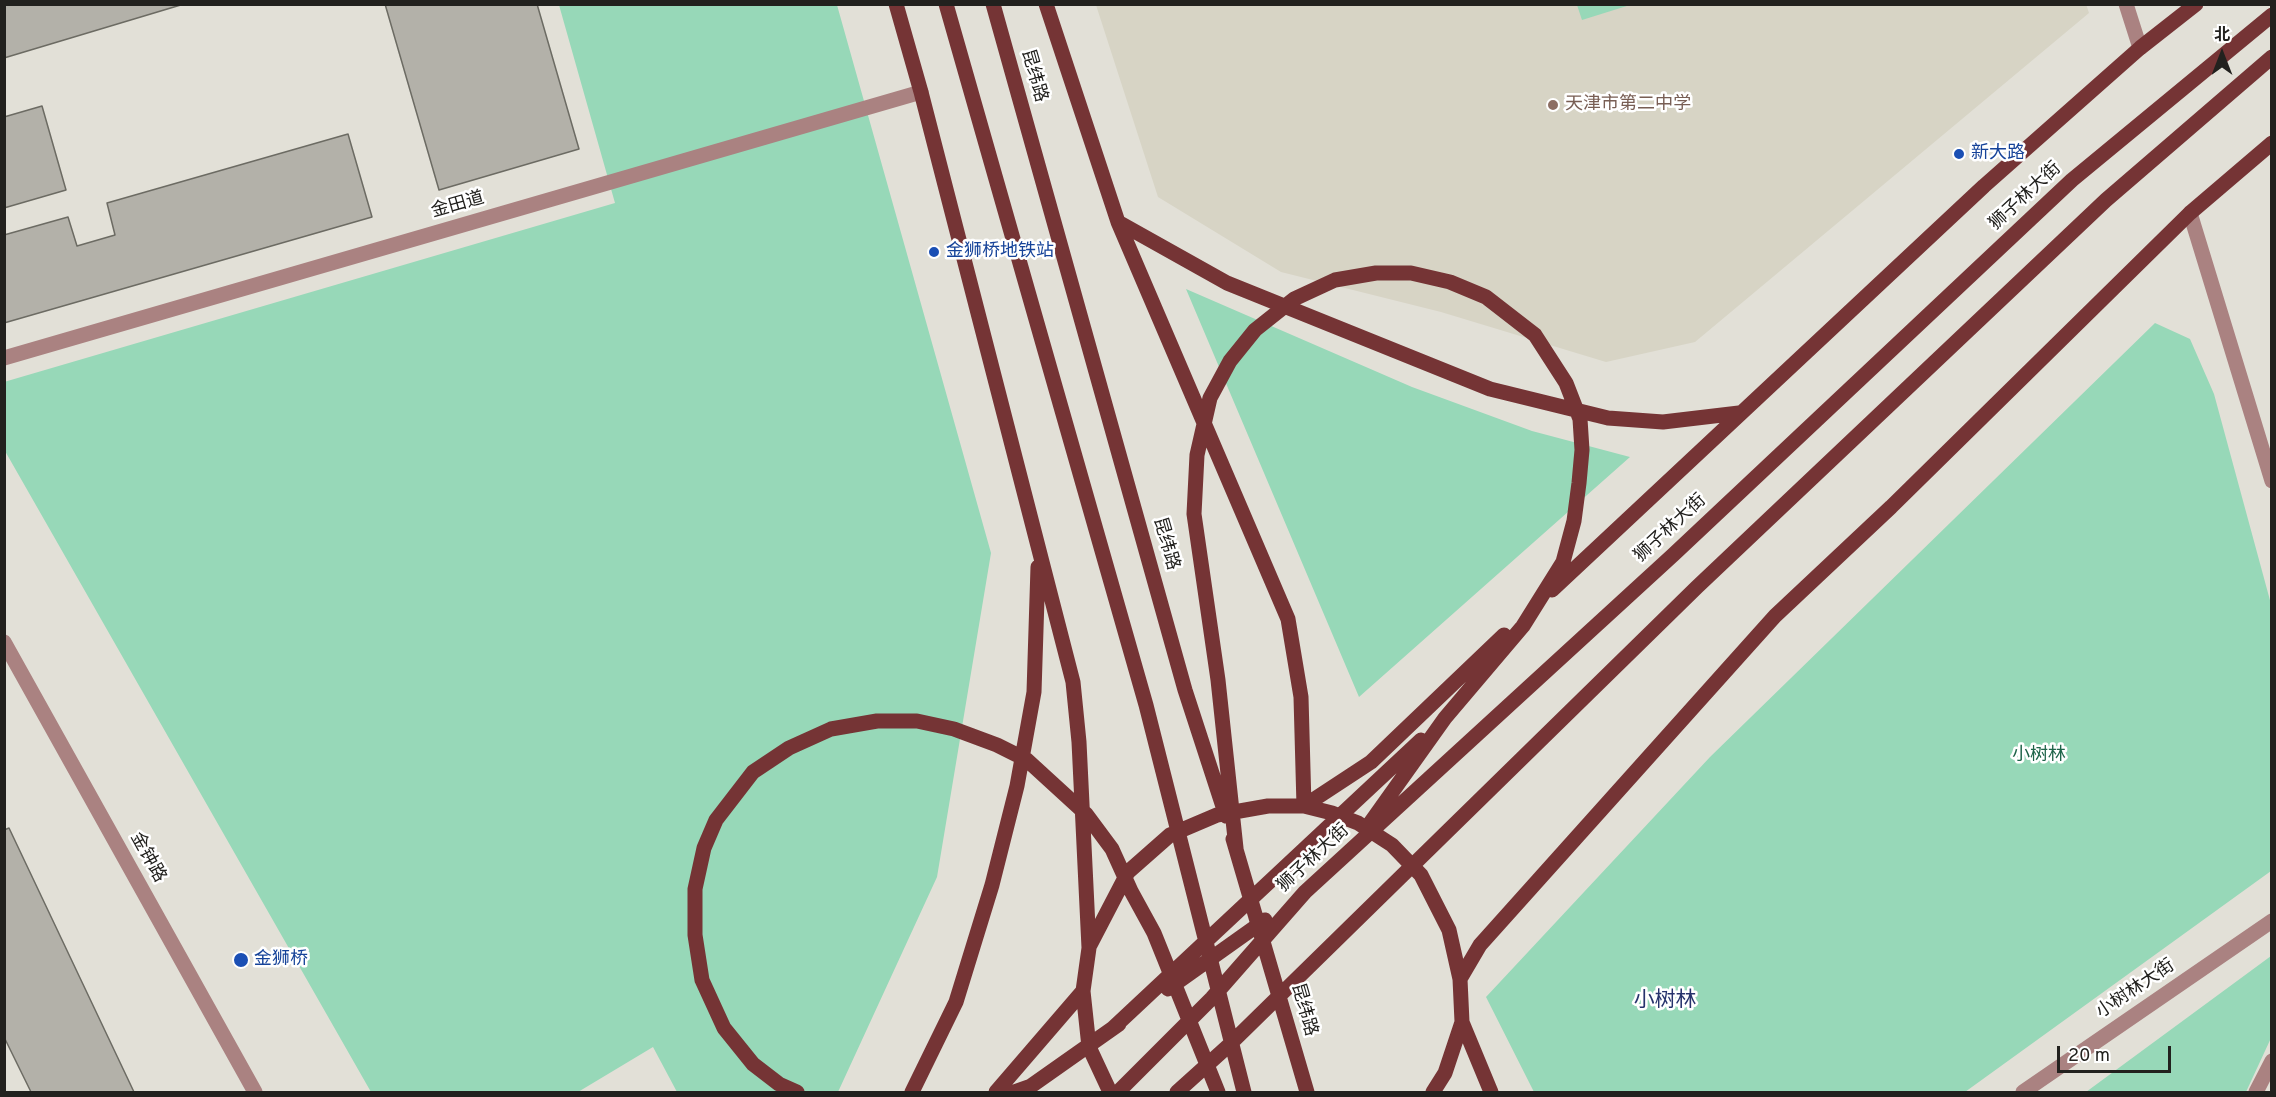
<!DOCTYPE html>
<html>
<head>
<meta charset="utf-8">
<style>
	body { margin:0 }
	#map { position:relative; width:2276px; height:1097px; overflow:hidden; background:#e2e0d7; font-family:Overpass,"Noto Sans SC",sans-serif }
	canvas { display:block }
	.frame { position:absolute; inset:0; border:6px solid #22211e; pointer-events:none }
	.north { position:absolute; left:2192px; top:24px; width:60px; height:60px; -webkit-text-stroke:4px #fff; paint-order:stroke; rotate:0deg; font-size:16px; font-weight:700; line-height:24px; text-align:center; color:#22211e }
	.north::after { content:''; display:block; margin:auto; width:21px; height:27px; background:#22211e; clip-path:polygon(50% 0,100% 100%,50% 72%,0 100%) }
	.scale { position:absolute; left:2057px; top:1046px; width:114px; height:27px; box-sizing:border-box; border:3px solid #22211e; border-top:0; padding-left:8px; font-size:18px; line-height:21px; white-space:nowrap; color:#22211e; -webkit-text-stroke:4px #fff; paint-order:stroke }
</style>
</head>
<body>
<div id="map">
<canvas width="2276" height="1097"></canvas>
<div class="frame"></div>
<div class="north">北</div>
<div class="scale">20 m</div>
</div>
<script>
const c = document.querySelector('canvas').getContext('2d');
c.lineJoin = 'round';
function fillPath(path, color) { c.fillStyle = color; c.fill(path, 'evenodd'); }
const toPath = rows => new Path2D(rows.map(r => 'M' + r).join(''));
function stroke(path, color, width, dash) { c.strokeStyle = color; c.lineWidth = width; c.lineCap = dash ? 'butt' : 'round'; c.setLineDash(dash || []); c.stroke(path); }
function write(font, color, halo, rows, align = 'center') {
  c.font = font + ' Overpass,"Noto Sans SC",sans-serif'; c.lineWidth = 5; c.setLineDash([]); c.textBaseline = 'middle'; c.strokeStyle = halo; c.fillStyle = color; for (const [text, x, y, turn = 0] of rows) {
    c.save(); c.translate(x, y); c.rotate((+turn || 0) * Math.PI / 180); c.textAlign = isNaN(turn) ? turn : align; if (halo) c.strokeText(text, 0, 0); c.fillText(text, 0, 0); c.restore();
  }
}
const built = toPath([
	[2086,4,2089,13,1695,342,1606,362,1441,312,1281,272,1158,197,1096,5]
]);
const green = toPath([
	[559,5,837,5,991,553,937,877,838,1092,677,1092,653,1047,578,1092,371,1092,5,451,4,382,615,203],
	[1577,5,1577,4,1630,5,1582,20],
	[1186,289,1412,387,1532,431,1630,457,1359,697],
	[2155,323,2190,339,2214,394,2271,604,2271,871,1965,1092,1534,1092,1486,997,1710,757],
	[2271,956,2271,1038,2246,1092,2086,1092]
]);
const building = toPath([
	[4,4,184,4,4,58,4,4],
	[385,4,537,4,579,149,439,190,385,4],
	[42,106,66,190,4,208,4,117,42,106],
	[348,134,372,217,4,323,4,235,68,217,77,246,115,235,107,203,348,134],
	[9,828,134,1092,31,1092,4,1037,4,830,9,828]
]);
const minor = toPath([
	[2126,4,2140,48],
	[2190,213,2272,481],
	[4,358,921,92],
	[4,642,255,1092],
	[2023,1092,2272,921],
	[2256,1092,2272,1061]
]);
const major = toPath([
	[896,4,921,92,1073,682,1079,742,1089,948,1083,991,1089,1047,1110,1092],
	[946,4,1146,705,1244,1092],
	[993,4,1185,690,1226,816],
	[1046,4,1118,222,1288,619,1301,697,1304,806],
	[1118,222,1227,283,1490,389,1608,418,1663,422,1739,413],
	[1552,590,1984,186,2140,48,2196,4],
	[1304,806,1371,762,1504,635],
	[1233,839,1307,1092],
	[1236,848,1218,680,1194,514,1197,455,1210,398,1230,361,1255,330,1294,299,1335,280,1376,273,1411,273,1450,282,1486,297,1535,335,1566,383,1580,419,1582,450,1579,483,1574,521,1563,562,1523,626,1445,718,1368,826],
	[1090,945,1128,872,1170,835,1217,815,1268,806,1304,806,1332,813,1358,823,1392,845,1421,875,1449,930,1460,979,1462,1022,1491,1092],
	[1460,979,1480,945,1775,616,1891,507,2190,213,2272,143],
	[1168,989,1265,920],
	[1112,1029,1421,740],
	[797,1092,779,1084,753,1064,724,1028,702,980,695,935,695,889,704,848,716,820,753,772,789,748,831,729,877,721,917,721,954,729,997,745,1027,760,1086,814,1112,849,1131,891,1154,933,1218,1092],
	[912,1092,956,1002,992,885,1017,786,1034,692,1038,567],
	[996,1092,1083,991],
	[1014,1092,1031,1086,1119,1024],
	[1118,1092,1212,998,1305,892,1673,555,2072,180,2272,15],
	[1177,1092,1227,1047,1697,587,2106,200,2272,57],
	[1433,1092,1445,1073,1462,1022]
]);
const markers = [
	[1553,105,6,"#8d6e63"],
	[1959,154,6,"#1a4fb4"],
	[934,252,6,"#1a4fb4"],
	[241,960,8,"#1a4fb4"]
];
const streetNames = [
	["昆纬路",1033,76,74],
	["狮子林大街",2026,197,-43],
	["金田道",458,206,-16],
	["狮子林大街",1671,529,-43],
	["昆纬路",1165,544,74],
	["金钟路",147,858,61],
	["狮子林大街",1314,859,-43],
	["小树林大街",2136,990,-34],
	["昆纬路",1303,1010,74]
];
const educationNames = [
	["天津市第二中学",1565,105]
];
const transitNames = [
	["新大路",1971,154],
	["金狮桥地铁站",946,252],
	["金狮桥",254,960]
];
const parkNames = [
	["小树林",2039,756]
];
const quarterNames = [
	["小树林",1665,1002]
];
fillPath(built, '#d7d4c5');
fillPath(green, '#97d8b8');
fillPath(building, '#b3b1a9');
stroke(building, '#6c6b63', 1.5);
stroke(minor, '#aa8281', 15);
stroke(major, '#753435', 15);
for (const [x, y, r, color] of markers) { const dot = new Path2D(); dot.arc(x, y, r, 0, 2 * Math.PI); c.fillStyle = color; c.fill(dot); stroke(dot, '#fff', 2); }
write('18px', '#22211e', '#fff', streetNames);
write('18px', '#785e54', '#fff', educationNames, 'left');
write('18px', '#164399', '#fff', transitNames, 'left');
write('18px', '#1e6449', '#fff', parkNames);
write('21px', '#27336c', '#fff', quarterNames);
</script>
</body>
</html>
